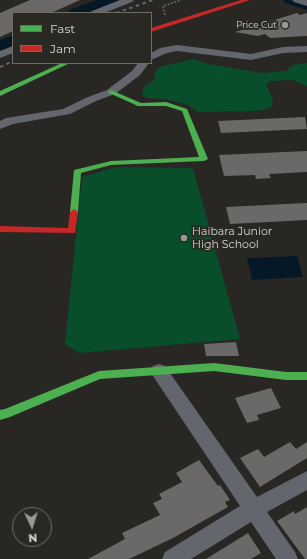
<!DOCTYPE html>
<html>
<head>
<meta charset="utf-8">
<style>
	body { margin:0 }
	#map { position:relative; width:307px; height:559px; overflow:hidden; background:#292724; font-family:Montserrat,sans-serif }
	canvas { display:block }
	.legend { position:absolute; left:12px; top:12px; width:140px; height:52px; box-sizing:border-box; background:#2a2823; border:1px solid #6f6d69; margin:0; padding:5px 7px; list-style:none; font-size:12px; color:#d6d5d2 }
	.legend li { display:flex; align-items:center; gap:8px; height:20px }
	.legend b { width:20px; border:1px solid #6f6d69 }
	.north { position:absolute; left:12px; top:507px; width:40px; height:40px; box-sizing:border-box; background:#2a2823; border:1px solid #6f6d69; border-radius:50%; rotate:176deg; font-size:11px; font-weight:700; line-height:16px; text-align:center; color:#d6d5d2 }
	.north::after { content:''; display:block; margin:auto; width:14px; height:18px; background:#999895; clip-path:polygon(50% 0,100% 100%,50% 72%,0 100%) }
</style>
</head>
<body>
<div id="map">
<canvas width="307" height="559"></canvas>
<ul class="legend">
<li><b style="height:5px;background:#4caf50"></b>Fast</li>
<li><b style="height:5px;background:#c62828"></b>Jam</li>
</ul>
<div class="north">N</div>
</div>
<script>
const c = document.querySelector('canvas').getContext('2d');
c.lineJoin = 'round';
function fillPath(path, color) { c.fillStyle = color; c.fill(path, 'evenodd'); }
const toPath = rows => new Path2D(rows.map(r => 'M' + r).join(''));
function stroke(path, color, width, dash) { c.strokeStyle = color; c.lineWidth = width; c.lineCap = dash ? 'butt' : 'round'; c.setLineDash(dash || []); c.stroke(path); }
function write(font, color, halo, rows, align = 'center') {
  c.font = font + ' Montserrat,sans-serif'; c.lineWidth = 4; c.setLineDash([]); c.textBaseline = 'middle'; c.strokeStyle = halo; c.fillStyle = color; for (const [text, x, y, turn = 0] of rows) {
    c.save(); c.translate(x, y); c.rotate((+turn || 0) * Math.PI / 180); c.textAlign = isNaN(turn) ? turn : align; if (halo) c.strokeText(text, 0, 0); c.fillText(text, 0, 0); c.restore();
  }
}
const green = toPath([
	[194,59,208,64,262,73,286,71,293,65,307,63,307,86,293,80,270,81,266,85,273,99,271,108,256,111,198,112,186,104,164,99,148,98,142,95,144,87,154,80,156,71,159,67],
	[117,167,193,168,240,339,79,353,65,344,82,177]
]);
const water = toPath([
	[297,256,303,277,252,280,247,258]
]);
const river = toPath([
	[96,0,118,0,116,3,90,13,68,13,70,10,96,0],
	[283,0,307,0,307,10,285,3,283,0],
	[13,35,13,46,0,51,0,40,13,35]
]);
const building = toPath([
	[30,0,80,0,51,13,13,13,13,31,0,37,0,13],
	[297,13,300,15,307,13,307,36,270,38,265,34,258,36,235,32],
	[305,117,307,129,221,133,218,121],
	[307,151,307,172,269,174,271,178,256,179,255,175,224,176,219,155],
	[307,203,307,220,230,224,226,207],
	[236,342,239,356,206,356,204,344],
	[271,388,281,408,257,415,259,420,247,423,235,398],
	[290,442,296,449,307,442,307,458,260,487,240,458,258,449,264,457],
	[199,460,218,486,220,485,230,500,225,502,228,507,173,538,129,559,88,559,125,539,122,533,160,515,153,503,162,499,159,494,182,482,176,473],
	[307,507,307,559,305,559,277,521,294,511,295,514],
	[248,533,261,553,251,559,206,559]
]);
const path = toPath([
	[165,15,163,6,181,0]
]);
const street = toPath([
	[120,0,134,0,132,2,104,13,90,13,92,11,120,0],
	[292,0,307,0,307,6,294,2,292,0],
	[177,45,251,54,283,47,307,46,307,52,283,53,251,60,177,51,167,53,151,60,151,53,160,48,177,45],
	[13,46,13,53,0,58,0,51,13,46],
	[138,63,149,63,140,75,115,94,96,101,70,114,13,124,0,129,0,121,6,118,63,109,88,97,107,90,132,71,138,63],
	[159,364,165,366,257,497,307,471,307,490,267,512,295,552,298,559,276,559,251,522,191,559,162,559,165,552,240,506,153,376,151,371,153,366,159,364]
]);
const fast = toPath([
	[62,63,70,63,0,96,0,91,62,63],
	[111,90,141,103,166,102,187,109,208,159,204,161,111,165,81,173,78,212,77,214,71,214,70,212,74,170,111,161,199,157,182,111,166,106,138,106,109,93,108,92,111,90],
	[214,363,286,372,307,372,307,380,286,380,214,371,100,379,10,417,0,420,0,410,5,409,99,371,214,363]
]);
const jam = toPath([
	[241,0,250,0,151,32,151,28,241,0],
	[74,209,78,212,75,233,0,232,0,226,68,228,70,212,74,209]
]);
const rail = toPath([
	[116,13,153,0],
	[0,67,13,61]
]);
const markers = [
	[285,25,4,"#999895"],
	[184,238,4,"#999895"]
];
const farPoinames = [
	["Price Cut",277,25]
];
const poiNames = [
	["Haibara Junior",192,232],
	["High School",192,245]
];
fillPath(green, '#084e2b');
fillPath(water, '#061725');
fillPath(river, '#061725');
fillPath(building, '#6a6967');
stroke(path, '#5d5e60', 2, [2, 1.5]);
fillPath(street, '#63666d');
fillPath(fast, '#4caf50');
fillPath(jam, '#c62828');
stroke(rail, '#65666a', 2, [3.5, 3.5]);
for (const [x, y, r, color] of markers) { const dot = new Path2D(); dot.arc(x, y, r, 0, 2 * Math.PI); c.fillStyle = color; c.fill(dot); stroke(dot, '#2a2823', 1.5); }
write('9px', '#d6d5d2', '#2a2823', farPoinames, 'right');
write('11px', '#d6d5d2', '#2a2823', poiNames, 'left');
</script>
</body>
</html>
